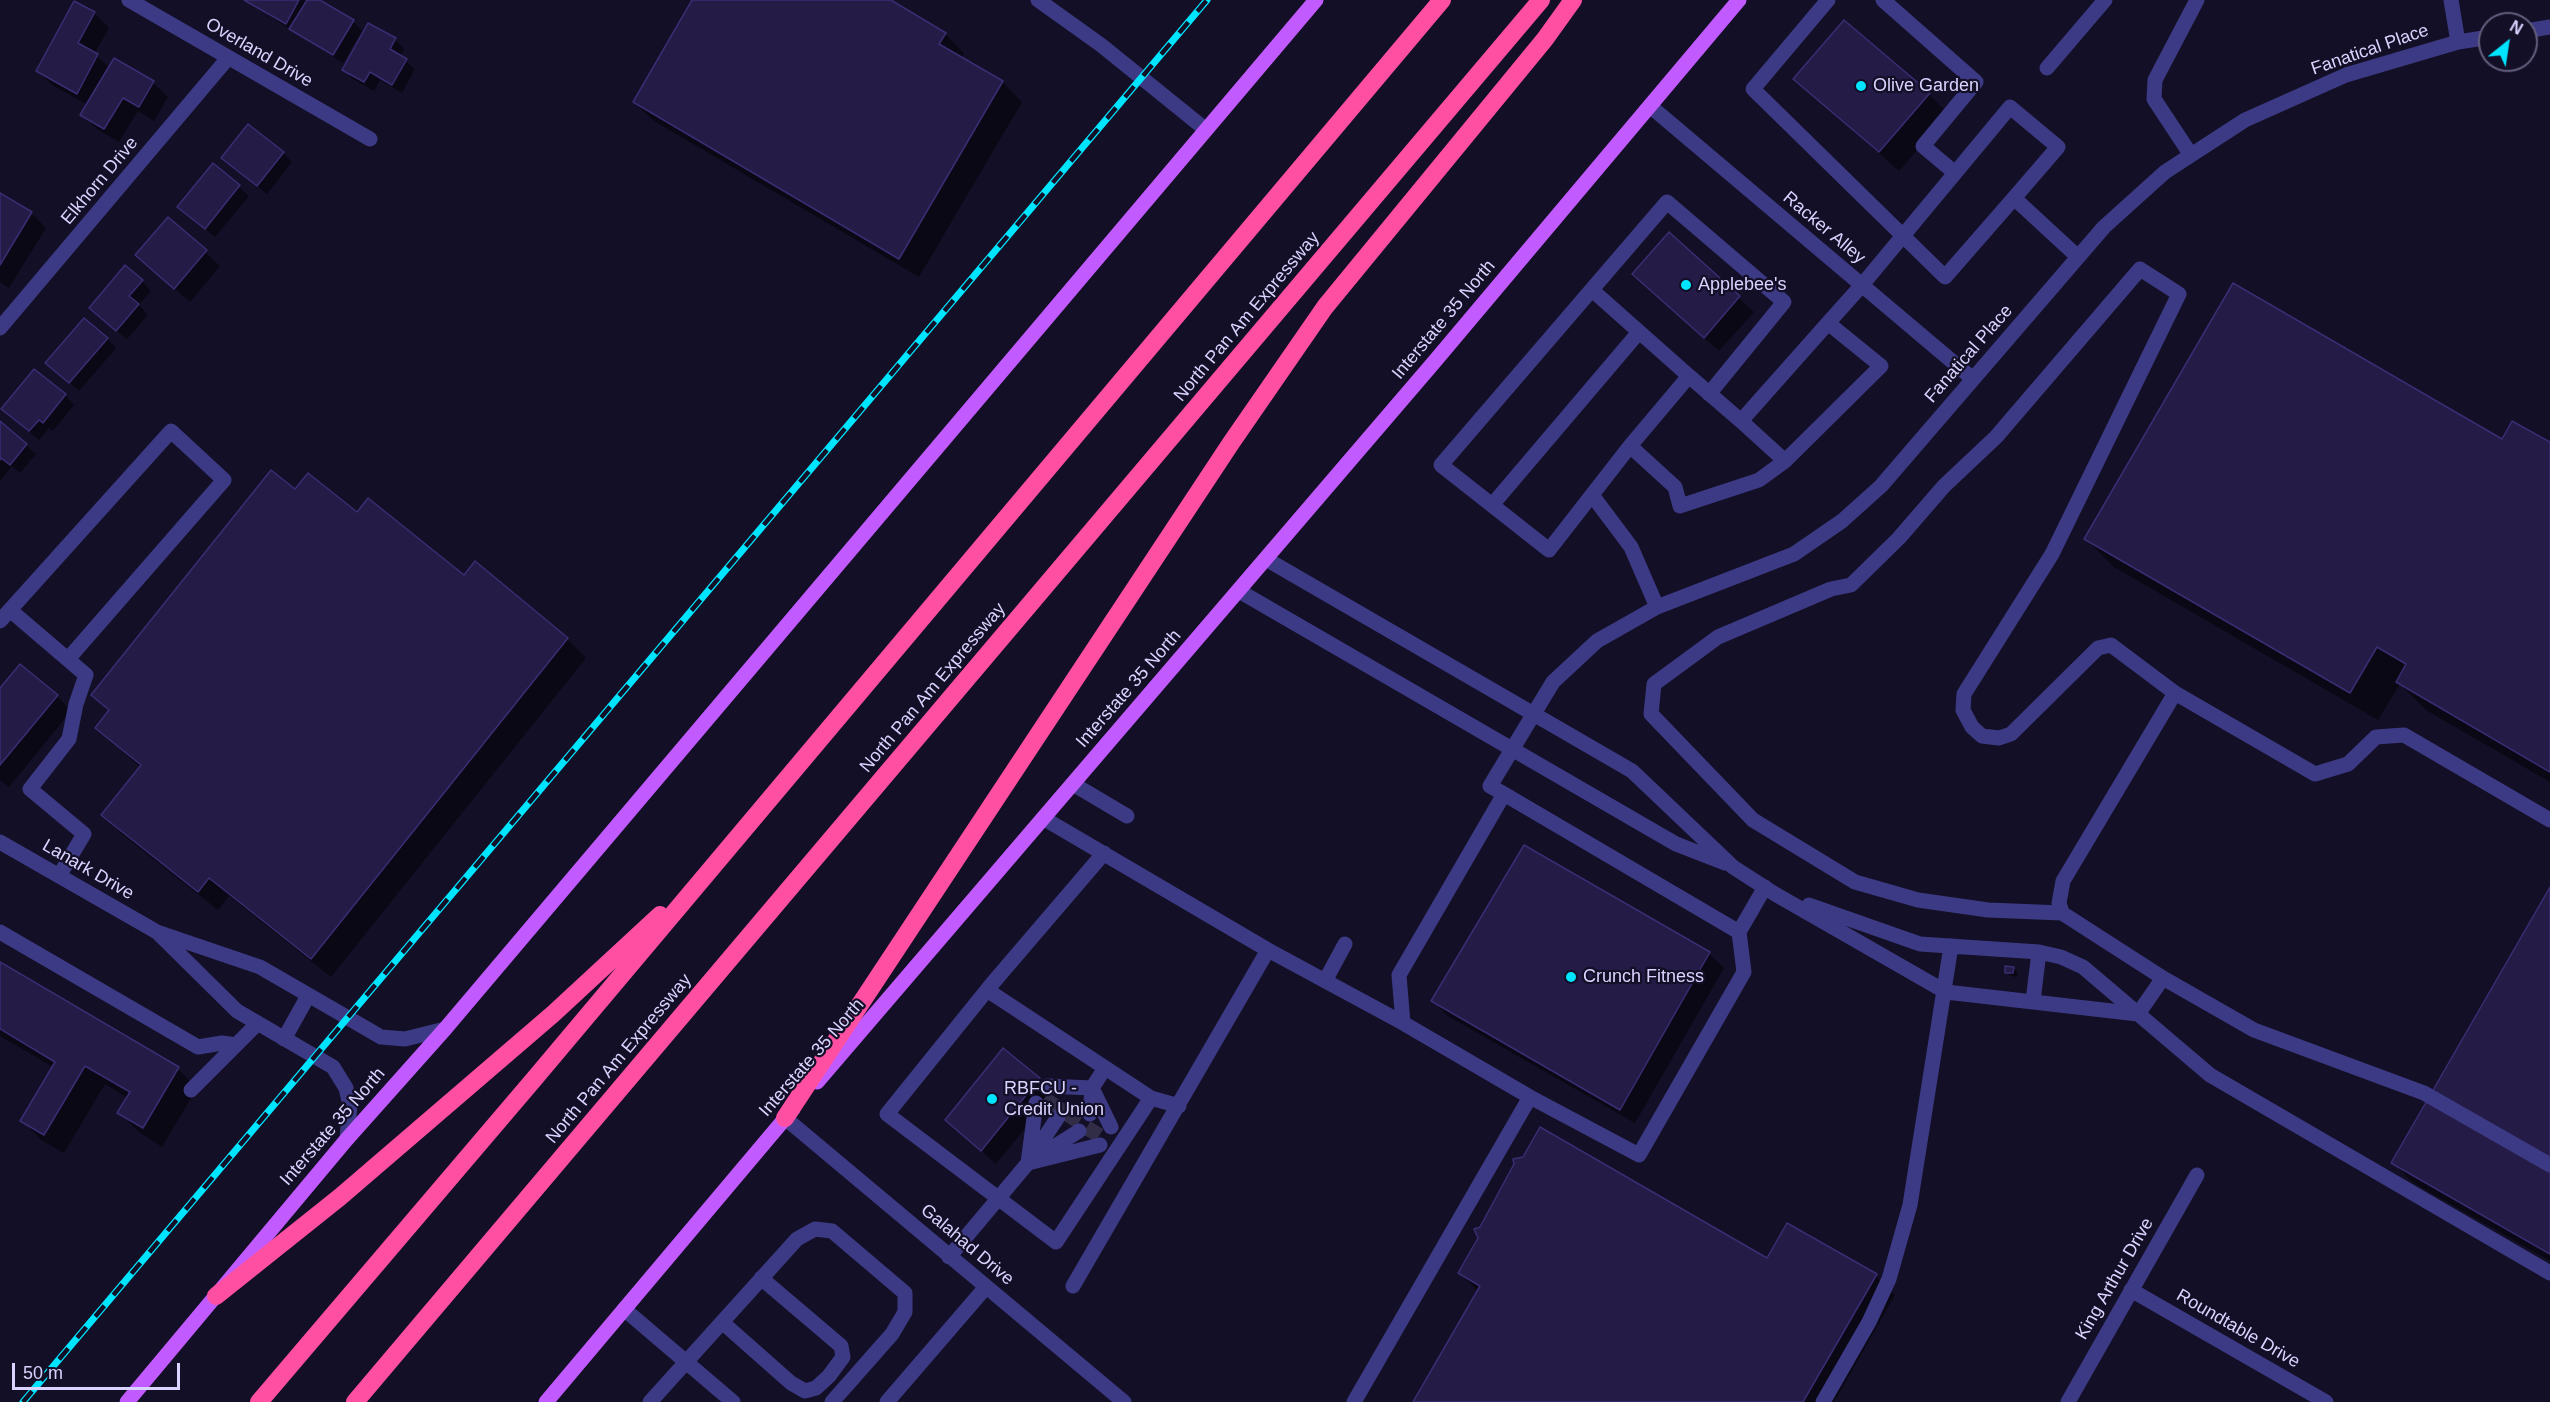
<!DOCTYPE html>
<html>
<head>
<meta charset="utf-8">
<style>
	body { margin:0 }
	#map { position:relative; width:2550px; height:1402px; overflow:hidden; background:#130f26; font-family:Helvetica,sans-serif }
	canvas { display:block }
	.north { position:absolute; left:2478px; top:12px; width:60px; height:60px; box-sizing:border-box; background:#130f26; border:2px solid #625e7d; border-radius:50%; rotate:30deg; font-size:16px; font-weight:700; line-height:24px; text-align:center; color:#d9d4ff }
	.north::after { content:''; display:block; margin:auto; width:21px; height:27px; background:#00e5ff; clip-path:polygon(50% 0,100% 100%,50% 72%,0 100%) }
	.scale { position:absolute; left:12px; top:1363px; width:168px; height:27px; box-sizing:border-box; border:3px solid #d9d4ff; border-top:0; padding-left:8px; font-size:18px; line-height:21px; white-space:nowrap; color:#d9d4ff; -webkit-text-stroke:4px #130f26; paint-order:stroke }
</style>
</head>
<body>
<div id="map">
<canvas width="2550" height="1402"></canvas>
<div class="north">N</div>
<div class="scale">50 m</div>
</div>
<script>
const c = document.querySelector('canvas').getContext('2d');
c.lineJoin = 'round';
function fillPath(path, color) { c.fillStyle = color; c.fill(path, 'evenodd'); }
const toPath = rows => new Path2D(rows.map(r => 'M' + r).join(''));
function stroke(path, color, width, dash) { c.strokeStyle = color; c.lineWidth = width; c.lineCap = dash ? 'butt' : 'round'; c.setLineDash(dash || []); c.stroke(path); }
function write(font, color, halo, rows, align = 'center') {
  c.font = font + ' Helvetica,sans-serif'; c.lineWidth = 4.5; c.setLineDash([]); c.textBaseline = 'middle'; c.strokeStyle = halo; c.fillStyle = color; for (const [text, x, y, turn = 0] of rows) {
    c.save(); c.translate(x, y); c.rotate((+turn || 0) * Math.PI / 180); c.textAlign = isNaN(turn) ? turn : align; if (halo) c.strokeText(text, 0, 0); c.fillText(text, 0, 0); c.restore();
  }
}
const shadow = toPath([
	[244,0,304,0,307,3,308,0,317,0,353,21,362,31,343,63],
	[694,0,888,0,945,34,964,53,961,58,1002,82,1022,102,919,277,654,121,634,102],
	[94,13,109,28,94,54,110,68,115,60,153,83,168,97,154,121,138,111,119,142,97,129,82,115,88,105,52,85,37,71],
	[395,39,404,49,400,57,415,69,402,93,380,80,374,91,353,79,344,69],
	[1795,79,1929,94,1948,114,1899,171],
	[283,153,292,162,267,194,223,158],
	[213,165,249,196,215,237,179,207],
	[0,194,31,213,46,228,9,288,0,282],
	[168,219,220,266,190,302,137,255],
	[1669,234,1754,312,1719,351,1648,288],
	[142,281,151,291,139,305,148,315,127,339,100,317],
	[107,339,116,348,79,391,57,372],
	[65,395,74,405,53,431,49,428,39,440,3,409],
	[0,423,36,454,20,473,12,466,0,481],
	[2502,441,2550,444,2550,782,2426,710,2400,684,2378,720,2114,567,2086,539],
	[295,491,464,577,567,639,586,658,331,977,229,896,218,910,123,835,103,815,141,768,97,728,109,712,93,695],
	[0,690,57,696,71,711,9,787,0,780],
	[1525,847,1709,954,1724,968,1635,1123,1448,1016,1433,1001],
	[2550,890,2550,1261,2412,1182,2393,1162],
	[0,964,178,1069,197,1088,162,1147,139,1132,119,1113,128,1098,105,1084,64,1153,41,1140,22,1120,53,1067,0,1036],
	[2013,968,2018,973,2017,977,2011,976,2006,972],
	[1039,1079,1053,1094,996,1164,947,1120],
	[1767,1260,1876,1276,1895,1295,1834,1402,1415,1402,1479,1292,1460,1273]
]);
const building = toPath([
	[244,0,299,0,286,24,244,0],
	[307,0,320,0,354,20,333,55,289,29,307,0],
	[692,0,891,0,946,33,939,44,1003,81,899,259,633,102,692,0],
	[74,1,95,12,78,43,98,54,77,94,36,71,74,1],
	[1844,20,1930,93,1879,152,1793,79,1844,20],
	[368,23,396,38,390,49,407,59,392,85,370,72,364,82,342,70,368,23],
	[114,58,154,81,139,107,123,98,104,129,80,115,114,58],
	[248,124,284,152,257,186,221,158,248,124],
	[213,163,240,185,205,229,177,207,213,163],
	[0,193,32,212,0,265,0,193],
	[168,217,207,250,174,289,135,255,168,217],
	[1669,232,1740,296,1704,338,1632,274,1669,232],
	[125,265,143,280,129,296,139,304,116,331,89,308,125,265],
	[2233,283,2502,439,2512,421,2550,442,2550,772,2396,682,2406,664,2377,647,2350,693,2084,539,2233,283],
	[84,318,108,338,69,383,45,363,84,318],
	[34,369,66,394,43,423,39,420,29,431,1,409,34,369],
	[0,421,27,444,10,465,1,458,0,460,0,421],
	[271,470,295,489,308,473,357,512,368,498,464,575,475,561,568,638,311,959,209,878,198,892,101,815,141,765,95,728,109,710,91,695,271,470],
	[20,664,58,695,0,765,0,688,20,664],
	[1524,845,1710,952,1620,1110,1431,1001,1524,845],
	[2550,887,2550,1254,2391,1163,2550,887],
	[0,962,179,1067,143,1128,117,1113,130,1092,85,1066,44,1135,20,1121,55,1062,0,1029,0,962],
	[2005,966,2014,967,2013,973,2005,973,2005,966],
	[1003,1048,1040,1078,981,1151,945,1120,1003,1048],
	[1540,1127,1767,1258,1787,1223,1877,1274,1803,1402,1413,1402,1480,1286,1458,1273,1478,1238,1474,1229,1480,1227,1514,1164,1513,1159,1523,1157,1540,1127]
]);
const minorTunnel = toPath([
	[1046,1109,1057,1093],
	[1058,1117,1068,1100],
	[1069,1124,1079,1108],
	[1089,1138,1100,1120]
]);
const minor = toPath([
	[129,0,370,139],
	[1038,0,1101,45,1205,129],
	[1828,0,1753,89,1945,277,2014,198],
	[1883,0,1976,82,1923,146,1955,173],
	[2451,0,2458,42],
	[2526,31,2550,27],
	[2047,68,2105,0],
	[1650,106,1973,379],
	[2191,155,2154,99,2155,80,2197,0],
	[1592,290,1689,376],
	[1828,323,1881,366,1785,461,1741,421,1828,323,1862,285,2010,107,2058,147,2014,198,2078,257],
	[0,328,228,58],
	[1709,394,1784,302,1667,202,1441,465,1549,550,1630,446,1675,487,1680,506,1759,480,1785,461],
	[1630,446,1689,376,1741,421],
	[1592,495,1631,547,1657,607],
	[1492,505,1639,332],
	[1266,559,1632,771,1733,867,1775,894,1946,992,2138,1014],
	[1239,591,1676,844,1725,863],
	[10,610,86,675,76,704,69,739,30,789,84,834,59,876],
	[0,621,171,431,224,480,68,659],
	[1073,784,1127,816],
	[1504,794,1739,932,1765,887],
	[1043,818,1268,950,1403,1023,1530,1097,1354,1402],
	[0,842,157,932,260,967,381,1037,405,1039,445,1029],
	[1104,853,991,985,887,1114,1056,1242,1151,1098,1179,1106],
	[1809,905,1920,944,2039,952,2061,957,2083,967,2210,1075,2550,1273],
	[2062,913,1988,910,1918,900,1855,882,1753,820,1651,714,1654,684,1718,637,1831,589,1851,585,1899,538,1944,486,1996,437,2140,269,2179,294,2052,554,1964,694,1963,710,1972,727,1982,736,1999,738,2011,734,2098,648,2111,645,2175,693,2315,774,2348,764,2376,737,2404,735,2550,820],
	[0,932,198,1047,222,1043,236,1045],
	[159,934,237,1011,333,1067,346,1088,350,1105,347,1139],
	[2163,978,2254,1030,2424,1093,2550,1165],
	[1325,981,1345,944],
	[987,990,1151,1098],
	[2033,1001,2039,952],
	[2138,1014,2163,978,2062,913,2059,903,2063,881,2175,693],
	[1403,1023,1399,975,1504,794,1490,786,1553,682,1597,641,1657,607,1794,554,1842,521,1881,486,2104,227,2165,172,2245,120,2346,75,2458,42,2490,37],
	[284,1039,308,996],
	[1047,1086,1092,1088,1105,1068],
	[1092,1088,1111,1127],
	[191,1090,258,1023],
	[1530,1097,1639,1155,1744,972,1739,932],
	[1090,1114,1092,1088],
	[785,1118,1124,1402],
	[1041,1155,1079,1131],
	[1031,1158,1058,1117],
	[1028,1163,1100,1145],
	[949,1257,1028,1163,1036,1103],
	[1073,1286,1268,950],
	[2131,1290,2326,1402],
	[624,1309,733,1402],
	[722,1322,791,1383,805,1391,816,1388,829,1376,843,1357,841,1346,761,1278],
	[650,1402,797,1239,815,1229,832,1231,905,1293,905,1312,892,1334,832,1402],
	[887,1402,986,1287],
	[1823,1402,1869,1322,1889,1279,1910,1205,1951,946],
	[2068,1402,2197,1175]
]);
const major = toPath([
	[817,1082,1435,361,1739,0],
	[127,1402,347,1139,445,1029,1316,0],
	[546,1402,793,1109]
]);
const highway = toPath([
	[785,1118,1231,443,1325,307,1545,39,1573,0],
	[216,1296,340,1197,553,1014,660,915],
	[259,1402,535,1078,1442,0],
	[355,1402,1541,0]
]);
const rail = toPath([
	[23,1402,1207,0]
]);
const markers = [
	[1861,86,6,"#00e5ff"],
	[1686,285,6,"#00e5ff"],
	[1571,977,6,"#00e5ff"],
	[992,1099,6,"#00e5ff"]
];
const streetNames = [
	["Fanatical Place",2370,50,-19],
	["Overland Drive",259,53,30],
	["Elkhorn Drive",100,181,-50],
	["Racker Alley",1824,228,40],
	["North Pan Am Expressway",1247,317,-50],
	["Interstate 35 North",1444,320,-50],
	["Fanatical Place",1969,354,-49],
	["North Pan Am Expressway",933,688,-50],
	["Interstate 35 North",1129,689,-49],
	["Lanark Drive",88,870,30],
	["Interstate 35 North",812,1058,-49],
	["North Pan Am Expressway",619,1059,-50],
	["Interstate 35 North",333,1127,-49],
	["Galahad Drive",967,1245,40],
	["King Arthur Drive",2115,1279,-60],
	["Roundtable Drive",2238,1329,30]
];
const poiNames = [
	["Olive Garden",1873,86],
	["Applebee's",1698,285],
	["Crunch Fitness",1583,977],
	["RBFCU -",1004,1089],
	["Credit Union",1004,1110]
];
fillPath(shadow, '#0007');
fillPath(building, '#241b47');
stroke(building, '#3b2d73', 1.5);
stroke(minorTunnel, '#312d47', 15, [15, 8]);
stroke(minor, '#3d3a85', 15);
stroke(major, '#c25bff', 15);
stroke(highway, '#ff4fa3', 18);
stroke(rail, '#00e5ff', 7);
stroke(rail, '#130f26', 4.5, [14]);
for (const [x, y, r, color] of markers) { const dot = new Path2D(); dot.arc(x, y, r, 0, 2 * Math.PI); c.fillStyle = color; c.fill(dot); stroke(dot, '#130f26', 2); }
write('18px', '#d9d4ff', '#130f26', streetNames);
write('18px', '#d9d4ff', '#130f26', poiNames, 'left');
</script>
</body>
</html>
